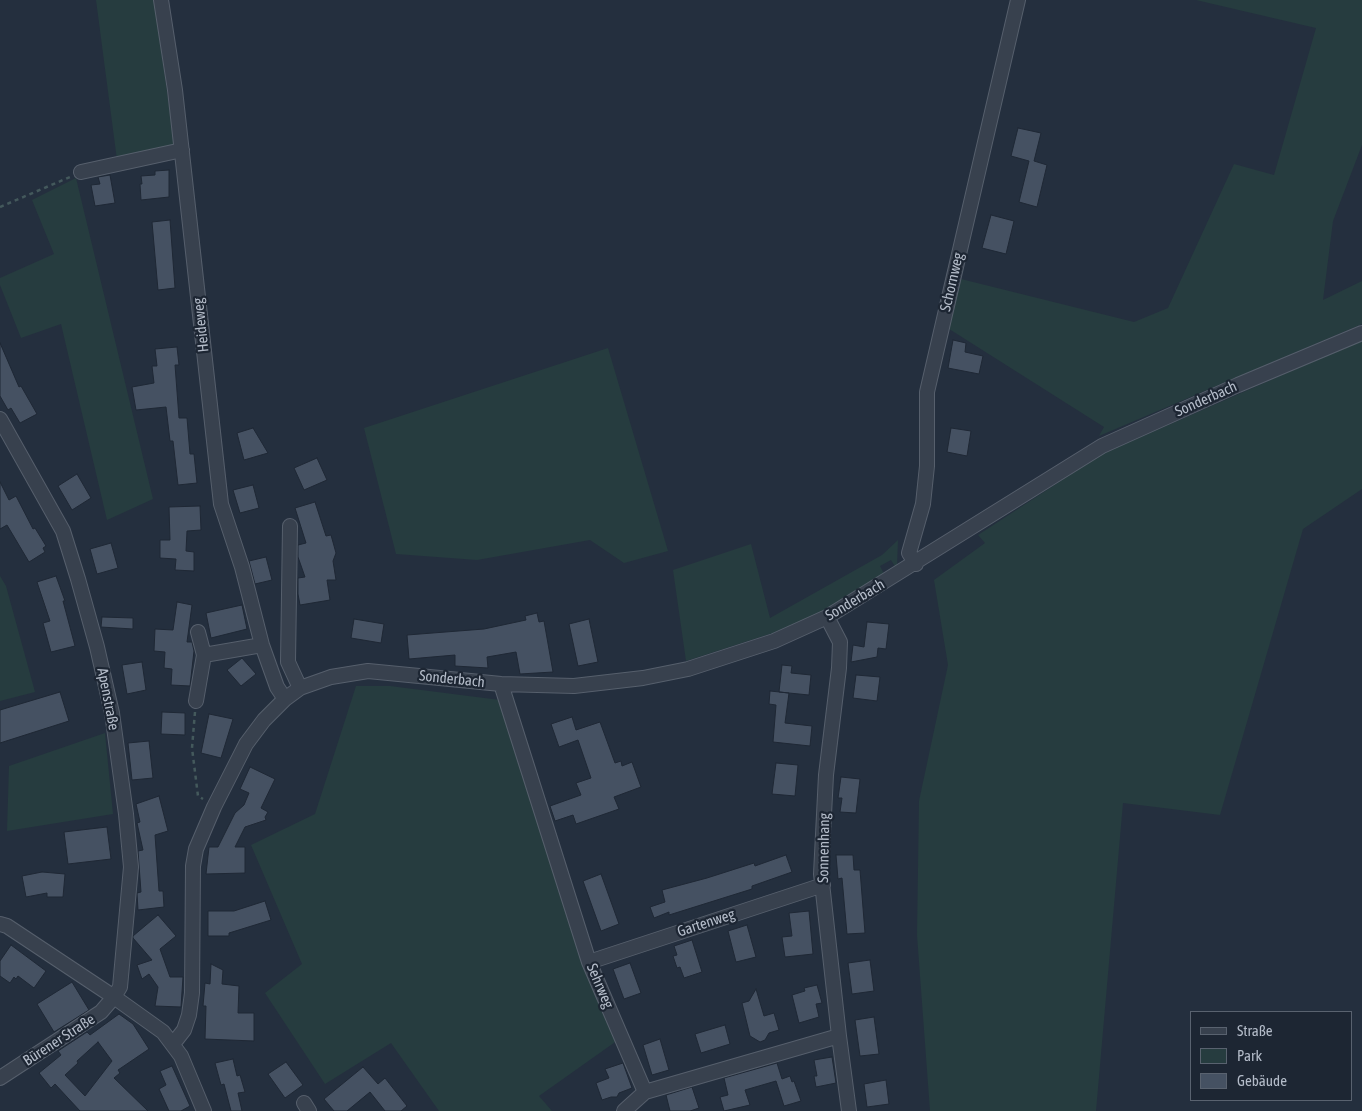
<!DOCTYPE html>
<html>
<head>
<meta charset="utf-8">
<style>
	body { margin:0 }
	#map { position:relative; width:1362px; height:1111px; overflow:hidden; background:#242f3e; font-family:"Asap Condensed",sans-serif }
	canvas { display:block }
	.legend { position:absolute; left:1190px; top:1011px; width:162px; height:90px; box-sizing:border-box; background:#1d2633; border:1px solid #59626f; margin:0; padding:6px 9px; list-style:none; font-size:15px; color:#b4bcc9 }
	.legend li { display:flex; align-items:center; gap:10px; height:25px }
	.legend b { width:25px; border:1px solid #59626f }
</style>
</head>
<body>
<div id="map">
<canvas width="1362" height="1111"></canvas>
<ul class="legend">
<li><b style="height:6px;background:#38414e"></b>Straße</li>
<li><b style="height:14px;background:#263c3f"></b>Park</li>
<li><b style="height:14px;background:#455162"></b>Gebäude</li>
</ul>
</div>
<script>
const c = document.querySelector('canvas').getContext('2d');
c.lineJoin = 'round';
function fillPath(path, color) { c.fillStyle = color; c.fill(path, 'evenodd'); }
const toPath = rows => new Path2D(rows.map(r => 'M' + r).join(''));
function stroke(path, color, width, dash) { c.strokeStyle = color; c.lineWidth = width; c.lineCap = dash ? 'butt' : 'round'; c.setLineDash(dash || []); c.stroke(path); }
function write(font, color, halo, rows, align = 'center') {
  c.font = font + ' "Asap Condensed",sans-serif'; c.lineWidth = 4.5; c.setLineDash([]); c.textBaseline = 'middle'; c.strokeStyle = halo; c.fillStyle = color; for (const [text, x, y, turn = 0] of rows) {
    c.save(); c.translate(x, y); c.rotate((+turn || 0) * Math.PI / 180); c.textAlign = isNaN(turn) ? turn : align; if (halo) c.strokeText(text, 0, 0); c.fillText(text, 0, 0); c.restore();
  }
}
const green = toPath([
	[96,0,154,0,175,147,117,160],
	[1196,0,1362,0,1362,145,1333,221,1323,300,1362,281,1362,324,1099,436,1104,427,946,327,957,278,1134,322,1168,308,1234,164,1274,175,1316,28],
	[76,178,153,499,107,520,61,324,21,338,0,285,0,278,54,254,32,200],
	[1362,340,1362,489,1303,529,1220,815,1123,803,1096,1111,930,1111,917,935,919,801,948,665,934,580,985,543,978,535,1102,454],
	[608,348,668,551,624,563,590,540,477,560,396,554,364,428],
	[898,540,897,567,896,568,891,560,880,566,884,574,824,611,773,633,686,661,673,570,751,544,770,618,882,555],
	[0,576,6,586,35,692,0,701],
	[356,686,390,686,500,700,618,1040,539,1096,552,1111,439,1111,391,1043,325,1084,265,993,302,964,251,845,315,814],
	[105,733,113,814,7,831,9,766]
]);
const building = toPath([
	[1018,128,1041,133,1034,161,1047,165,1037,207,1019,202,1029,161,1011,156,1018,128],
	[169,170,169,197,141,200,140,184,142,184,141,176,155,175,155,171,169,170],
	[110,175,115,203,95,206,91,185,100,184,98,177,110,175],
	[991,215,1014,221,1006,254,982,248,991,215],
	[170,220,175,288,158,290,152,222,170,220],
	[953,340,966,343,965,352,983,356,979,374,948,368,953,340],
	[0,343,19,387,21,386,37,414,20,423,11,408,8,410,0,396,0,343],
	[177,347,179,365,175,365,179,418,187,418,190,454,194,454,197,483,178,485,173,441,170,441,166,407,136,410,132,387,154,383,152,366,157,366,155,349,177,347],
	[253,428,268,453,244,460,237,433,253,428],
	[951,428,971,431,967,456,947,452,951,428],
	[317,458,327,480,304,490,294,468,317,458],
	[77,474,91,498,72,510,58,486,77,474],
	[0,482,9,500,16,496,33,529,35,528,46,546,43,548,45,552,29,562,7,525,0,529,0,482],
	[253,485,259,508,240,513,233,490,253,485],
	[315,502,326,536,331,535,336,553,333,561,336,580,327,580,330,600,300,605,298,594,298,578,305,577,298,557,298,545,306,543,295,508,315,502],
	[200,506,201,530,187,531,186,551,194,552,194,571,175,570,176,559,160,558,160,540,170,540,169,507,200,506],
	[111,543,118,568,97,574,90,549,111,543],
	[266,557,272,580,255,584,249,561,266,557],
	[56,576,65,601,63,601,75,646,51,652,43,623,50,621,37,582,56,576],
	[177,602,192,605,187,642,192,642,194,651,190,686,171,685,172,669,164,668,165,652,154,651,155,629,173,630,177,602],
	[242,605,247,629,211,638,206,613,242,605],
	[537,613,539,622,544,621,553,672,520,674,516,652,487,657,488,668,455,666,455,655,409,659,407,635,484,629,526,620,525,616,537,613],
	[102,617,133,618,133,629,101,627,102,617],
	[354,619,384,624,381,643,351,638,354,619],
	[589,619,598,662,578,666,569,624,589,619],
	[867,622,889,624,886,649,878,648,877,657,851,662,853,645,864,647,867,622],
	[242,658,256,674,241,686,227,670,242,658],
	[142,662,146,690,127,694,122,665,142,662],
	[782,665,792,666,791,673,811,675,809,695,779,692,782,665],
	[856,675,880,677,877,701,853,698,856,675],
	[770,691,789,693,785,723,812,726,810,746,773,742,776,705,769,704,770,691],
	[60,692,69,721,0,743,0,710,60,692],
	[162,712,185,713,185,735,161,734,162,712],
	[209,714,233,719,221,758,201,753,209,714],
	[572,717,576,730,600,722,615,763,621,761,622,766,632,762,641,787,614,797,619,809,576,824,573,815,555,821,550,806,581,795,576,783,591,778,578,740,559,747,551,724,572,717],
	[149,741,153,778,132,780,128,743,149,741],
	[776,763,798,765,795,796,772,794,776,763],
	[250,767,275,779,261,808,268,812,265,817,266,820,245,827,235,847,245,847,245,873,206,874,209,847,218,847,235,813,244,805,249,793,240,789,250,767],
	[841,777,860,779,856,813,840,812,842,798,838,798,841,777],
	[159,796,168,831,155,835,159,891,163,891,164,907,138,910,137,893,141,892,138,851,143,850,137,823,140,822,136,804,159,796],
	[107,827,111,859,68,864,64,832,107,827],
	[786,855,792,872,752,886,752,889,669,915,669,912,654,918,650,907,665,902,662,890,707,878,754,863,755,866,786,855],
	[836,855,853,855,854,870,860,870,865,933,847,934,842,878,838,879,836,855],
	[42,872,65,874,63,897,47,897,47,893,26,897,22,876,42,872],
	[601,874,619,924,601,931,583,881,601,874],
	[265,901,271,920,229,933,229,936,208,936,208,911,234,911,265,901],
	[809,911,813,954,785,957,782,937,792,936,789,913,809,911],
	[158,915,176,936,160,949,170,977,183,977,181,1007,155,1006,158,987,149,974,142,979,137,965,152,960,133,938,133,936,158,915],
	[747,925,756,957,736,962,728,931,747,925],
	[692,940,702,972,684,978,680,967,677,968,673,956,677,955,674,946,692,940],
	[11,945,46,971,34,988,18,976,16,979,14,977,10,983,0,976,0,961,11,945],
	[870,960,874,991,852,994,848,963,870,960],
	[630,963,641,993,624,999,613,969,630,963],
	[211,964,223,970,222,984,239,986,238,1013,254,1013,254,1041,205,1039,206,1006,203,1006,205,983,210,984,211,964],
	[72,982,89,1010,54,1032,37,1004,72,982],
	[817,985,822,1003,816,1004,819,1017,799,1023,792,995,805,991,804,988,817,985],
	[756,989,764,1016,774,1013,779,1030,769,1033,765,1040,760,1042,750,1036,742,1003,749,1001,756,989],
	[119,1014,133,1024,149,1049,118,1070,120,1073,114,1078,148,1111,80,1111,55,1084,51,1088,39,1073,61,1055,58,1051,87,1032,90,1035,119,1014],
	[98,1042,112,1061,85,1096,65,1075,78,1063,77,1061,98,1042],
	[874,1017,879,1054,860,1056,855,1020,874,1017],
	[725,1025,730,1044,701,1053,695,1034,725,1025],
	[660,1039,669,1070,652,1075,643,1045,660,1039],
	[832,1057,836,1083,816,1087,814,1076,817,1076,814,1060,832,1057],
	[233,1059,237,1076,240,1075,245,1092,238,1093,242,1111,231,1111,224,1084,221,1085,215,1063,233,1059],
	[286,1062,303,1085,285,1098,268,1074,286,1062],
	[623,1063,632,1088,619,1093,617,1097,611,1097,602,1100,596,1083,609,1078,605,1069,623,1063],
	[777,1063,782,1079,790,1076,792,1082,794,1081,801,1101,784,1106,776,1081,745,1090,750,1105,724,1111,720,1097,728,1095,724,1078,777,1063],
	[172,1066,190,1106,181,1111,169,1111,159,1089,166,1085,160,1071,172,1066],
	[363,1067,378,1084,385,1078,407,1106,401,1111,385,1111,370,1092,347,1111,334,1111,324,1099,363,1067],
	[886,1080,889,1104,867,1107,864,1084,886,1080],
	[692,1087,699,1108,690,1111,670,1111,666,1095,692,1087]
]);
const path = toPath([
	[0,207,70,177],
	[195,712,192,748,198,796,203,799]
]);
const minor = toPath([
	[161,0,175,90,221,504,242,567,262,645,277,687,285,699],
	[81,172,182,150],
	[0,419,63,531,78,579,97,647,112,713,126,814,131,867,120,987,114,997,101,1012,0,1078],
	[290,526,288,662,300,688],
	[916,564,909,553,923,504,927,466,927,392,1018,0],
	[827,617,840,642,839,668,826,775,821,874,839,1036,849,1111],
	[204,655,262,645],
	[501,684,589,962,645,1092,839,1036],
	[196,701,204,655,198,632],
	[0,924,7,926,114,997,163,1032,181,1056,204,1111],
	[589,962,823,885],
	[173,1044,184,1030,189,1015,192,993,193,866,196,849,214,807,246,744,264,720,285,699,300,688,331,677,368,671,501,684,574,686,643,678,688,669,774,641,827,617,1102,446,1238,385,1362,333],
	[304,1103,309,1111],
	[624,1111,645,1092]
]);
const streetNames = [
	["Schornweg",952,282,-77],
	["Heideweg",201,325,-96],
	["Sonderbach",1206,399,-24],
	["Sonderbach",855,600,-31],
	["Sonderbach",452,679,6],
	["Apenstraße",108,699,79],
	["Sonnenhang",824,848,-89],
	["Gartenweg",706,923,-18],
	["Sehrweg",600,986,67],
	["Bürener Straße",59,1040,-33]
];
fillPath(green, '#263c3f');
fillPath(building, '#455162');
stroke(building, '#1f2835', 1);
stroke(minor, '#565f6c', 16);
stroke(path, '#44595c', 2.5, [4, 4]);
stroke(minor, '#38414e', 14);
write('15px', '#b4bcc9', '#1d2633', streetNames);
</script>
</body>
</html>
